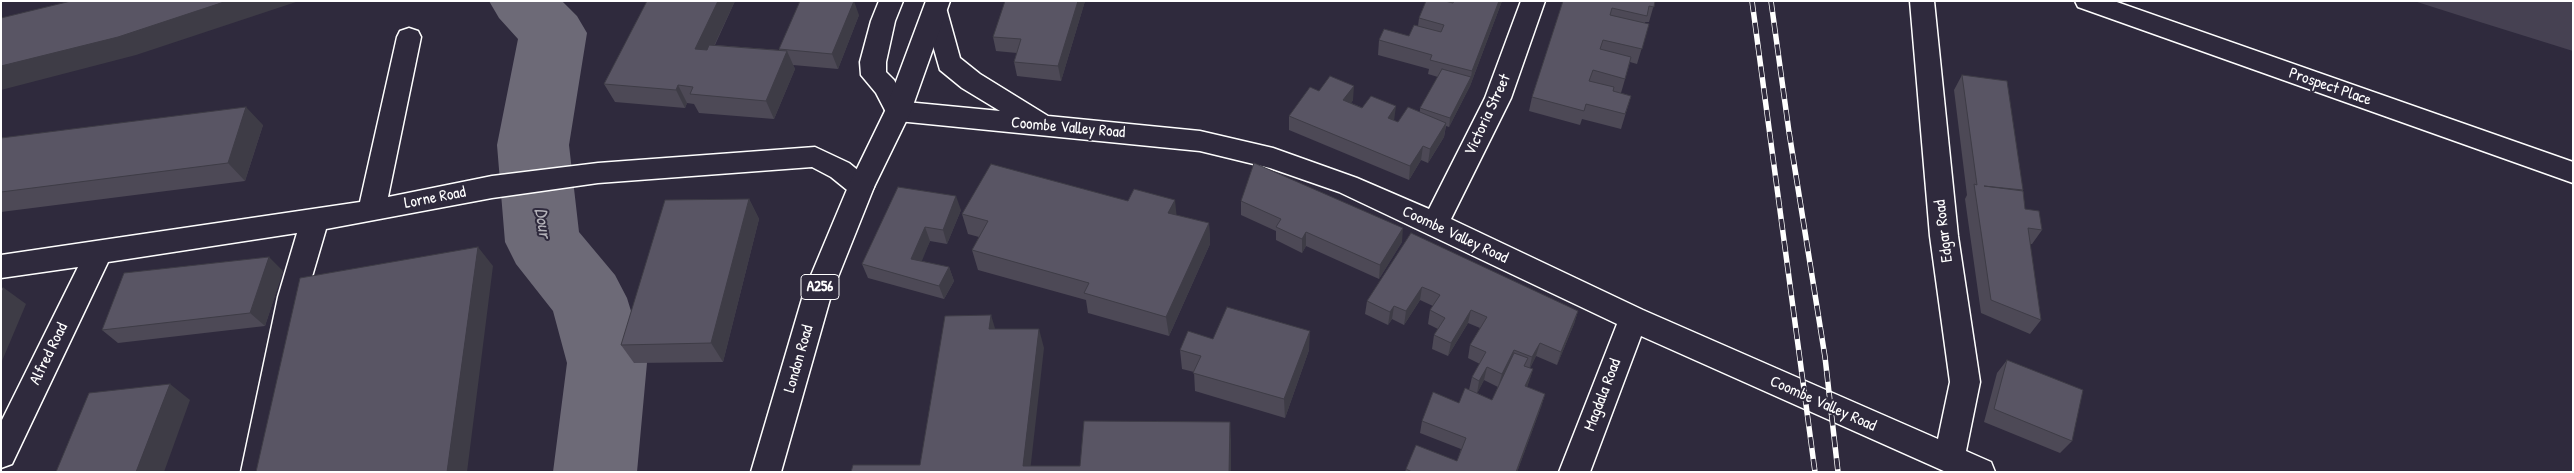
<!DOCTYPE html>
<html>
<head>
<meta charset="utf-8">
<style>
	body { margin:0 }
	#map { position:relative; width:2574px; height:473px; overflow:hidden; background:#2f2a3d; font-family:"Patrick Hand",sans-serif }
	canvas { display:block }
	.frame { position:absolute; inset:0; border:2px solid #fff; pointer-events:none }
</style>
</head>
<body>
<div id="map">
<canvas width="2574" height="473"></canvas>
<div class="frame"></div>
</div>
<script>
const c = document.querySelector('canvas').getContext('2d');
c.lineJoin = 'round';
function fillPath(path, color) { c.fillStyle = color; c.fill(path, 'evenodd'); }
const toPath = rows => new Path2D(rows.map(r => 'M' + r).join(''));
function stroke(path, color, width, dash) { c.strokeStyle = color; c.lineWidth = width; c.lineCap = dash ? 'butt' : 'round'; c.setLineDash(dash || []); c.stroke(path); }
function write(font, color, halo, rows, align = 'center') {
  c.font = font + ' "Patrick Hand",sans-serif'; c.lineWidth = 4; c.setLineDash([]); c.textBaseline = 'middle'; c.strokeStyle = halo; c.fillStyle = color; for (const [text, x, y, turn = 0] of rows) {
    c.save(); c.translate(x, y); c.rotate((+turn || 0) * Math.PI / 180); c.textAlign = isNaN(turn) ? turn : align; if (halo) c.strokeText(text, 0, 0); c.fillText(text, 0, 0); c.restore();
  }
}
const green = toPath([
	[2414,1,2573,1,2573,51,2480,22]
]);
const river = toPath([
	[489,1,562,1,577,16,587,33,569,145,579,232,615,275,627,298,647,363,637,472,553,472,567,363,553,311,516,264,505,242,497,145,518,39,499,18,489,1]
]);
const minor = toPath([
	[879,1,903,1,895,21,886,62,886,72,894,80,906,102,1000,111,962,88,940,70,923,11,926,5,935,2,944,5,947,11,960,58,980,74,1048,116,1200,131,1273,148,1357,178,1429,209,1485,98,1521,1,1545,1,1511,98,1451,219,1643,310,1938,439,1950,382,1930,236,1910,1,1934,1,1958,236,1980,382,1966,451,1991,462,1995,472,1946,472,1641,336,1590,472,1559,472,1617,324,1339,192,1270,168,1200,151,898,121,889,118,876,93,861,75,860,62,871,21,879,1],
	[2075,1,2114,1,2573,162,2573,183,2078,7,2075,1],
	[409,28,418,31,421,37,388,197,492,176,598,163,815,147,849,163,870,180,874,187,870,194,861,198,852,194,831,177,812,167,598,183,492,198,326,229,306,297,271,472,241,472,278,297,297,233,108,262,12,464,1,468,1,422,78,267,1,278,1,255,360,202,397,37,400,31,409,28]
]);
const major = toPath([
	[926,1,950,1,911,111,874,187,832,292,781,472,751,472,804,292,848,187,885,111,926,1]
]);
const rail = toPath([
	[1752,1,1815,472],
	[1771,1,1789,132,1825,357,1838,472]
]);
const wall = toPath([
	[647,1,735,1,715,45,779,50,779,49,859,15,838,69,793,65,795,69,774,119,699,113,694,104,687,103,685,108,615,102,604,84],
	[1085,1,1061,81,1017,76,1014,62,1017,53,996,51,993,37],
	[1426,1,1502,1,1470,86,1449,127,1446,126,1444,137,1428,163,1421,160,1409,180,1289,130,1289,116,1319,91,1353,100,1351,103,1398,122,1420,112,1420,108,1438,77,1428,74,1429,69,1378,55,1379,40,1409,36,1418,26,1419,18],
	[1563,1,1655,1,1649,22,1645,22,1645,23,1649,24,1637,64,1630,62,1621,93,1631,96,1621,129,1582,119,1580,125,1529,111,1532,97],
	[1962,75,2023,190,2023,191,2025,209,2042,230,2032,244,2030,244,2041,320,2030,334,1981,313,1965,199,1967,195,1954,90],
	[263,125,245,181,1,212,1,138],
	[898,187,961,210,947,244,930,241,921,261,949,267,954,281,944,299,868,278,862,264],
	[749,199,759,219,723,362,634,363,621,345],
	[1241,201,1402,242,1379,279,1306,246,1302,253,1276,240,1276,231,1241,215],
	[962,214,1176,215,1209,223,1210,244,1169,336,1088,313,1086,300,978,270,972,250,979,237,968,234],
	[1411,233,1578,311,1574,324,1557,365,1536,356,1530,368,1533,369,1527,387,1545,394,1541,407,1517,472,1405,472,1406,469,1457,461,1461,449,1420,433,1422,421,1459,403,1469,390,1472,377,1480,364,1468,358,1470,345,1480,328,1468,323,1448,356,1432,349,1434,335,1438,329,1428,324,1430,310,1433,306,1420,300,1404,325,1392,319,1388,325,1365,314,1367,301],
	[1484,380,1498,387,1492,400,1477,393],
	[283,271,265,326,118,343,102,330],
	[1213,339,1309,350,1285,418,1195,391,1194,372,1182,369,1180,350],
	[2007,360,2072,441,2060,453,1984,422,1997,373]
]);
const shadedWall = toPath([
	[227,1,299,1,136,55,1,90,1,66],
	[718,1,735,1,704,67,695,49],
	[854,1,859,15,838,69,832,54],
	[1078,1,1085,1,1061,81,1058,66],
	[1499,1,1502,1,1470,86,1449,127,1450,118,1471,77,1472,71],
	[787,51,795,69,774,119,766,101],
	[678,85,687,103,685,108,676,90],
	[1354,86,1353,100,1343,115,1343,100],
	[1396,106,1394,121,1388,118],
	[246,107,263,125,245,181,228,163],
	[1446,123,1444,137,1428,163,1430,149],
	[1423,146,1421,160,1409,180,1410,166],
	[956,196,961,210,947,244,943,230],
	[749,199,759,219,723,362,711,343],
	[1175,200,1177,220,1168,213],
	[1209,223,1210,244,1169,336,1166,317],
	[925,227,930,241,917,273,911,259],
	[1403,228,1402,242,1379,279,1380,265],
	[1306,232,1306,246,1302,253,1302,239],
	[478,247,493,266,467,472,447,472],
	[269,257,283,271,265,326,250,313],
	[949,267,954,281,944,299,939,286],
	[1422,287,1420,300,1404,325,1406,311],
	[4,288,26,304,2,361,1,294],
	[1394,306,1392,319,1388,325,1390,312],
	[1471,310,1468,323,1448,356,1451,343],
	[1578,311,1574,324,1557,365,1561,352],
	[991,315,997,335,989,329],
	[1039,329,1044,348,1030,472,1023,466],
	[1310,331,1309,350,1285,418,1284,399],
	[1540,343,1536,356,1529,370,1532,357],
	[1514,350,1511,363,1498,387,1502,374],
	[1487,367,1484,380,1477,394,1479,381],
	[1533,369,1529,382,1521,399,1525,386],
	[170,384,190,400,164,472,136,472],
	[1545,394,1541,407,1517,472,1516,472],
	[1230,422,1231,440,1231,472,1229,472]
]);
const building = toPath([
	[71,1,227,1,118,37,1,66,1,18,71,1],
	[647,1,718,1,695,49,707,50,709,45,787,51,766,101,690,94,693,87,678,85,676,90,604,84,647,1],
	[800,1,854,1,832,54,779,49,800,1],
	[1005,1,1078,1,1058,66,1014,62,1021,39,993,37,1005,1],
	[1426,1,1445,1,1453,3,1454,1,1499,1,1472,71,1430,60,1432,55,1379,40,1384,29,1409,36,1414,25,1441,32,1444,25,1419,18,1426,1],
	[1563,1,1655,1,1654,7,1649,6,1647,16,1612,8,1610,15,1649,24,1642,49,1603,40,1600,49,1631,57,1625,79,1593,70,1589,81,1614,87,1613,91,1631,96,1625,114,1586,104,1584,111,1532,97,1563,1],
	[1442,69,1471,77,1450,118,1420,108,1442,69],
	[1962,75,2007,81,2023,190,1984,186,2023,191,2025,209,2039,211,2042,230,2028,228,2041,320,1991,300,1974,184,1977,185,1962,75],
	[1330,76,1354,86,1343,100,1362,108,1371,96,1396,106,1388,118,1398,122,1408,107,1446,123,1430,149,1423,146,1410,166,1289,116,1310,87,1319,91,1330,76],
	[246,107,228,163,1,192,1,138,246,107],
	[1254,163,1403,228,1380,265,1306,232,1302,239,1276,227,1281,219,1241,201,1254,163],
	[991,164,1128,201,1134,189,1175,200,1168,213,1209,223,1166,317,1084,293,1089,283,972,250,988,221,962,214,991,164],
	[898,187,956,196,943,230,925,227,911,259,949,267,939,286,862,264,898,187],
	[749,199,711,343,621,345,665,200,749,199],
	[1411,233,1578,311,1561,352,1540,343,1532,357,1514,350,1502,374,1487,367,1479,381,1472,377,1486,352,1470,345,1487,317,1471,310,1451,343,1434,335,1445,318,1430,310,1440,295,1432,291,1422,287,1406,311,1394,306,1390,312,1367,301,1411,233],
	[478,247,447,472,256,472,300,278,478,247],
	[269,257,250,313,102,330,124,273,269,257],
	[1,288,4,288,1,294,1,288],
	[1227,307,1310,331,1284,399,1193,373,1201,356,1180,350,1188,331,1213,339,1227,307],
	[991,315,989,329,1039,329,1023,466,1080,466,1084,421,1230,422,1229,472,851,472,853,465,920,465,945,316,991,315],
	[1514,353,1528,358,1524,366,1533,369,1525,386,1545,394,1516,472,1412,472,1406,469,1416,445,1457,461,1466,438,1422,421,1433,392,1459,403,1465,388,1492,400,1514,353],
	[2007,360,2083,390,2072,441,1994,409,2007,360],
	[170,384,136,472,56,472,89,393,170,384]
]);
const shields = [
	[820,287,38]
];
const shieldNames = [
	["A256",820,287]
];
const streetNames = [
	["Prospect Place",2330,87,19],
	["Victoria Street",1488,115,-65],
	["Coombe Valley Road",1068,128,5],
	["Lorne Road",435,198,-11],
	["Edgar Road",1944,231,-97],
	["Coombe Valley Road",1455,235,25],
	["Alfred Road",49,354,-64],
	["London Road",799,359,-74],
	["Magdala Road",1603,395,-69],
	["Coombe Valley Road",1823,404,24]
];
const waterNames = [
	["Dour",542,223,81]
];
fillPath(green, '#464152');
fillPath(river, '#6d6a77');
stroke(minor, '#fff', 3);
stroke(major, '#fff', 3);
fillPath(minor, '#2f2a3d');
fillPath(major, '#2f2a3d');
stroke(rail, '#fff', 5.5);
stroke(rail, '#2f2a3d', 4, [11]);
fillPath(wall, '#4d4956');
fillPath(shadedWall, '#3e3c46');
fillPath(building, '#595564');
stroke(building, '#3e3c46', 1);
for (const [x, y, w] of shields) { const box = new Path2D(); box.roundRect(x - w / 2, y - 12.5, w, 25, 4); c.fillStyle = '#2f2a3d'; c.fill(box); stroke(box, '#fff', 1); }
write('bold 15px', '#fff', null, shieldNames);
write('16px', '#fff', '#2f2a3d', streetNames);
write('italic 18px', '#b6b4bb', '#2f2a3d', waterNames);
</script>
</body>
</html>
